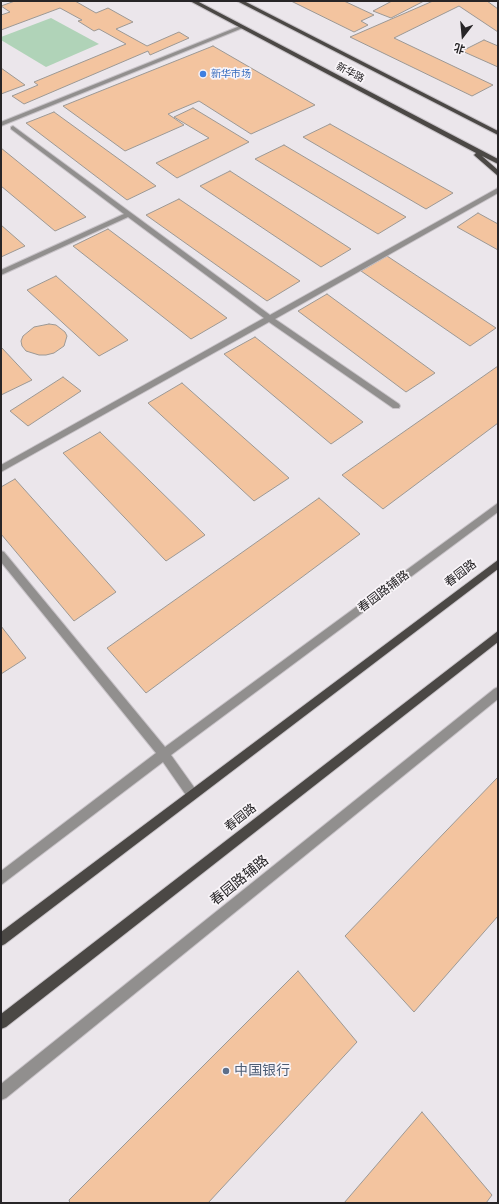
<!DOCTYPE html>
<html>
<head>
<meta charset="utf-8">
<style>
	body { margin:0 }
	#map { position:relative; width:499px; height:1204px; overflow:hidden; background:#ebe6eb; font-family:Roboto,"Noto Sans SC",sans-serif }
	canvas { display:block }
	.frame { position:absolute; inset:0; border:2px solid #272527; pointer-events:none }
	.north { position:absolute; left:443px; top:16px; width:40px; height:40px; -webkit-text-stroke:3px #f8f4f8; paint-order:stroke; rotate:196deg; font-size:11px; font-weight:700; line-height:16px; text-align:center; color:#272527 }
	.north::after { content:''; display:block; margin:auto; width:14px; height:18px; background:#272527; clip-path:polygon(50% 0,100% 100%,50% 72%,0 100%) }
</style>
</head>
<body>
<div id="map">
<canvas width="499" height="1204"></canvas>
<div class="frame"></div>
<div class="north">北</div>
</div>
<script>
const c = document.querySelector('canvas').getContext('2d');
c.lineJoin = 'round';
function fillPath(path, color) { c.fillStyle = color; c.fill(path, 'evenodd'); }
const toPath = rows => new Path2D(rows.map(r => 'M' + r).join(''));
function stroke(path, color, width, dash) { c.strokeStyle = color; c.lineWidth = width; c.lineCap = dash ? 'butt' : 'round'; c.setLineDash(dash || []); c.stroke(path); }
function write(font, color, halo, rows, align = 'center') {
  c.font = font + ' Roboto,"Noto Sans SC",sans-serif'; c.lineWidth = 3.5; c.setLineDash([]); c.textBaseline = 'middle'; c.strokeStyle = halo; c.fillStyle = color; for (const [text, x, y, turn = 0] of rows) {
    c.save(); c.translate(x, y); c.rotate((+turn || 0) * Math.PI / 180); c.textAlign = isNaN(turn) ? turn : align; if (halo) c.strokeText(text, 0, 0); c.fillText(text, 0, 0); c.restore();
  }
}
const green = toPath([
	[51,18,99,44,46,67,1,40,1,37]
]);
const building = toPath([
	[15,1,75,1,96,13,108,8,133,22,116,29,147,46,179,32,189,38,150,55,148,51,24,104,12,96,38,85,34,82,126,44,99,29,94,31,78,21,82,20,60,8,1,30,1,15,10,12,1,6,15,1],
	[291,1,344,1,374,15,361,21,368,25,354,32,291,1],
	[392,1,424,1,391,18,373,11,392,1],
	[433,1,487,1,498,9,498,32,459,6,394,38,493,85,472,96,350,37,433,1],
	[484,40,498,46,498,67,462,51,484,40],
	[213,46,315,105,251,134,199,101,168,114,184,125,125,151,63,106,213,46],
	[1,68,25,85,1,94,1,68],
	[193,108,249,142,177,178,156,163,209,138,174,117,193,108],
	[54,112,156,186,127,200,26,123,54,112],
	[330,124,453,193,426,209,303,137,330,124],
	[284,145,406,217,378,234,255,159,284,145],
	[1,148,86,217,55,231,1,186,1,148],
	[230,171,351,249,321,267,200,186,230,171],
	[179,199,300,281,267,301,146,215,179,199],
	[478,213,498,224,498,250,457,227,478,213],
	[1,225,25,246,1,257,1,225],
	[108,229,227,318,191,339,73,246,108,229],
	[387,256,496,328,470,346,361,271,387,256],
	[56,276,128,340,99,356,27,290,56,276],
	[327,294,435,373,406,392,298,311,327,294],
	[49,324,56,325,65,332,67,336,64,346,54,353,46,355,39,355,26,351,22,346,21,341,23,336,34,327,49,324],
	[255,337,363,422,331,444,224,354,255,337],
	[1,347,32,380,1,395,1,347],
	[498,366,498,423,383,509,342,475,498,366],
	[63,377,81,391,28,426,10,411,63,377],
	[182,383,289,478,254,501,148,403,182,383],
	[100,432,205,535,166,561,63,453,100,432],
	[15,479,116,592,74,621,1,534,1,487,15,479],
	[319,498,360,534,146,693,107,648,319,498],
	[1,626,26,658,1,674,1,626],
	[498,777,498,916,414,1012,345,936,498,777],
	[298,971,357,1042,208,1203,70,1203,69,1200,298,971],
	[422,1112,492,1195,486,1203,344,1203,422,1112]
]);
const minor = toPath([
	[240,26,245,27,1,126,1,122,240,26],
	[13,126,270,315,496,189,498,188,498,193,275,319,399,404,400,406,399,408,393,408,269,322,1,472,1,465,264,318,128,217,1,275,1,270,124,214,11,129,11,127,13,126],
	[498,503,498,512,171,755,196,790,198,794,196,798,192,800,188,798,163,762,1,885,1,871,156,753,1,562,1,551,4,552,165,747,498,503],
	[498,687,498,699,6,1098,1,1100,1,1084,494,689,498,687]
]);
const major = toPath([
	[190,1,197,1,498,159,498,164,482,156,498,170,498,176,475,156,474,155,476,153,190,1],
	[237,1,244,1,498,131,498,135,237,1],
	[498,560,498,569,5,944,1,946,1,932,498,560],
	[498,631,498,642,6,1027,1,1029,1,1014,498,631]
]);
const markers = [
	[203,74,4,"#3f7fe0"],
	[226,1071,4,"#5c6f8a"]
];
const farStreetnames = [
	["新华路",350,73,28]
];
const farShopnames = [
	["新华市场",211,74]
];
const streetNames = [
	["春园路",461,574,-37],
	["春园路辅路",384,592,-37],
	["春园路",241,818,-38]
];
const nearStreetnames = [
	["春园路辅路",240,881,-39]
];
const nearServicenames = [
	["中国银行",234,1071]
];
fillPath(green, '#b0d3b8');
fillPath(building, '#f3c49f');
stroke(building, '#9c9894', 1);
stroke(minor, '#c8c3c8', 2);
stroke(major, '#c8c3c8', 2);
fillPath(minor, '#918f8e');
fillPath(major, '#4b4845');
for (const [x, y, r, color] of markers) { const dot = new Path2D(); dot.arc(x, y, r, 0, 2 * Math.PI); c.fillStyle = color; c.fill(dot); stroke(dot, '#f8f4f8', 1.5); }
write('10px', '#272527', '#f8f4f8', farStreetnames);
write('10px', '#366cbe', '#f8f4f8', farShopnames, 'left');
write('12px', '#272527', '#f8f4f8', streetNames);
write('14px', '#272527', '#f8f4f8', nearStreetnames);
write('14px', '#4e5e75', '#f8f4f8', nearServicenames, 'left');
</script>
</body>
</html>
